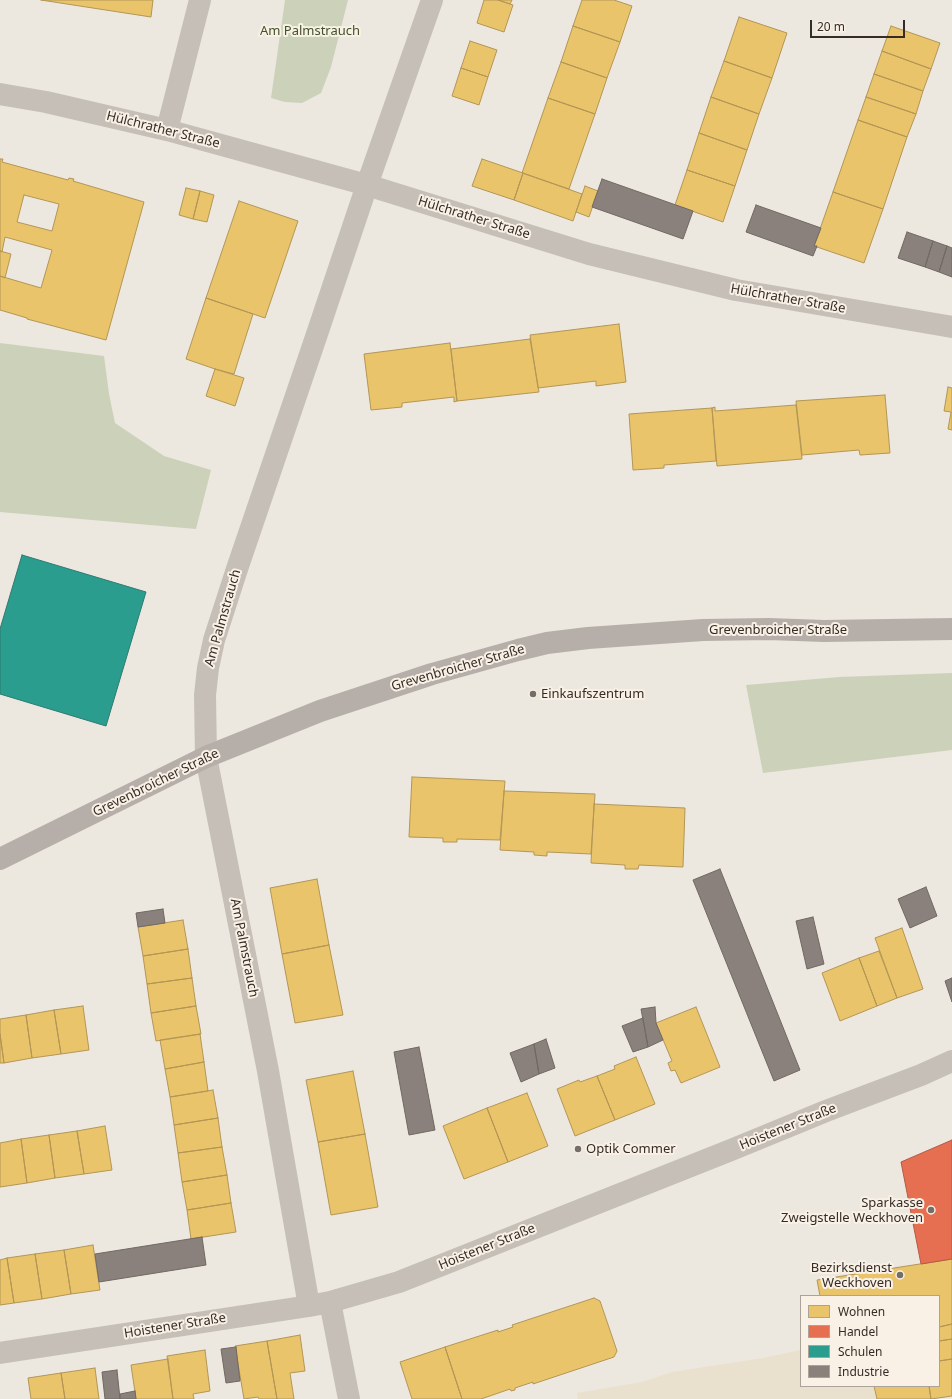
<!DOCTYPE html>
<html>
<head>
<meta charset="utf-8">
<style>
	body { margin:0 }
	#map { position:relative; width:952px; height:1399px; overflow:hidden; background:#ece7df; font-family:"Noto Sans",sans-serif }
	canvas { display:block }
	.legend { position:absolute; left:800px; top:1295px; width:140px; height:92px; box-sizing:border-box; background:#f9f1e6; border:1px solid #aba29a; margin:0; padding:5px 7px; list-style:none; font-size:12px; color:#352c27 }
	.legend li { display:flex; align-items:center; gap:8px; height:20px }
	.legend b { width:20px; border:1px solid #aba29a }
	.scale { position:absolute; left:810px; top:20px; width:95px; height:18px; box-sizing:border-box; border:2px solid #352c27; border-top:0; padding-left:5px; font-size:12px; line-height:14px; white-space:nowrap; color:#352c27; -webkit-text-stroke:3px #f9f1e6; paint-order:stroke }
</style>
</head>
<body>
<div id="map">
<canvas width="952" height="1399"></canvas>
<ul class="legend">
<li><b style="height:11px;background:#e9c46a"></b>Wohnen</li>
<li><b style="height:11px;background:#e76f51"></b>Handel</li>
<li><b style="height:11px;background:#2a9d8f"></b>Schulen</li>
<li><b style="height:11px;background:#8a817c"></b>Industrie</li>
</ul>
<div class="scale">20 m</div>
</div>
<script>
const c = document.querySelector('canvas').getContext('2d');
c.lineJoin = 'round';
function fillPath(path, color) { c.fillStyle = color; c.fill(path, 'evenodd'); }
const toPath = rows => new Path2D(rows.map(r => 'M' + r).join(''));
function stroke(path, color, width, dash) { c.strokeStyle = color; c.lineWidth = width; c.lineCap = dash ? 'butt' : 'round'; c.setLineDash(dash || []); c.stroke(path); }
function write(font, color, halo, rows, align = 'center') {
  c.font = font + ' "Noto Sans",sans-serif'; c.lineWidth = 4; c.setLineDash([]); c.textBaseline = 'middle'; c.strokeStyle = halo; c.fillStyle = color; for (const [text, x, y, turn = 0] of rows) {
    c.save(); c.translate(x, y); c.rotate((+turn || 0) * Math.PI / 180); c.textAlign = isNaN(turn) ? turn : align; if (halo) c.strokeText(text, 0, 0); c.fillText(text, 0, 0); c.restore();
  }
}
const green = toPath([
	[285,0,348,0,331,67,321,93,302,103,285,102,271,98],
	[0,343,104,356,109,394,115,423,164,456,211,470,196,529,0,512],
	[952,673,952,750,763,773,746,685,839,677]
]);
const plaza = toPath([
	[801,1350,801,1386,874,1386,877,1399,578,1399,577,1393,642,1382,672,1372,763,1358]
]);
const homes = toPath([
	[41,0,153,0,151,17,41,0],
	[484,0,498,0,513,5,504,32,477,23,484,0],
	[498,0,512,0,510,4,498,0],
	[582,0,614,0,632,6,620,42,573,26,582,0],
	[739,17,787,33,772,78,724,61,739,17],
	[573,26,620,42,607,78,561,62,573,26],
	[891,26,940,43,931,69,882,51,891,26],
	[470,41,497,50,488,77,461,68,470,41],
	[882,51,931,69,923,91,874,74,882,51],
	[724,61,772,78,759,114,711,97,724,61],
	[561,62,607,78,595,114,548,98,561,62],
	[461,68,488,77,479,105,452,96,461,68],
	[874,74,923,91,916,114,866,97,874,74],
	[711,97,759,114,747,150,699,133,711,97],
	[866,97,916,114,907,137,858,120,866,97],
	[548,98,595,114,569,189,522,173,548,98],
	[858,120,907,137,883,209,833,192,858,120],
	[699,133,747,150,735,186,687,170,699,133],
	[0,159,3,159,2,162,68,180,69,178,74,179,73,181,144,202,106,340,27,319,27,318,0,310,0,276,41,288,52,250,5,237,2,252,0,251,0,159],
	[24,195,59,204,52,231,17,222,24,195],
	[482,159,523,173,514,200,472,186,482,159],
	[687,170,735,186,723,222,675,205,687,170],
	[523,173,582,194,573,221,514,200,523,173],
	[585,186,598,191,589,217,576,212,585,186],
	[186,188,200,191,193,219,179,215,186,188],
	[200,191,214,195,207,222,193,219,200,191],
	[833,192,883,209,864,263,814,246,833,192],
	[239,201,298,221,265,318,206,298,239,201],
	[0,251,11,254,5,278,0,276,0,251],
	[206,298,253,314,234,374,215,369,186,359,206,298],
	[619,324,626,382,596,386,596,381,538,388,530,335,619,324],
	[530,339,539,392,457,401,451,349,530,339],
	[450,343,457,401,454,402,454,397,402,403,402,407,371,410,364,354,450,343],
	[215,369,244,378,235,406,206,396,215,369],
	[948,387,952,388,952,430,948,429,951,412,944,411,948,387],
	[885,395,890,453,860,455,859,450,802,455,796,401,885,395],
	[796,405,802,459,717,466,712,408,715,407,715,411,796,405],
	[712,408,716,461,664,465,664,468,633,470,629,414,712,408],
	[412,777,505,781,500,840,457,839,457,842,443,842,443,838,409,837,412,777],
	[504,791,595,794,591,854,547,852,547,856,534,855,534,852,500,850,504,791],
	[594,804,685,808,683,867,639,865,638,869,625,869,625,865,591,863,594,804],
	[317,879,329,945,282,954,270,888,317,879],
	[183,920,188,949,143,956,138,927,183,920],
	[902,928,923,989,897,998,875,938,902,928],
	[329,945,343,1015,295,1023,282,954,329,945],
	[188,949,192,978,147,984,143,956,188,949],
	[879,951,897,998,877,1006,859,958,879,951],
	[859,958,877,1006,840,1021,822,973,859,958],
	[192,978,196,1006,151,1013,147,984,192,978],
	[83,1006,89,1050,61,1054,54,1010,83,1006],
	[196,1006,201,1034,156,1041,151,1013,196,1006],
	[696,1007,720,1067,681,1083,675,1070,671,1071,668,1063,672,1061,656,1023,696,1007],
	[54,1010,61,1054,32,1058,26,1015,54,1010],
	[26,1015,32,1058,4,1063,0,1034,0,1019,26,1015],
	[0,1034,4,1063,0,1063,0,1034],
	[200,1034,204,1062,165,1069,160,1040,200,1034],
	[636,1057,655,1104,615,1120,597,1076,615,1069,614,1066,636,1057],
	[204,1062,208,1091,170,1097,165,1069,204,1062],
	[353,1071,365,1134,318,1142,306,1080,353,1071],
	[597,1076,615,1120,575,1136,557,1089,579,1080,580,1082,597,1076],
	[213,1090,218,1118,174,1125,170,1097,213,1090],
	[527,1093,548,1146,508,1162,487,1108,527,1093],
	[487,1108,508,1162,464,1179,443,1126,487,1108],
	[218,1118,222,1147,178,1153,174,1125,218,1118],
	[105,1126,112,1170,84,1174,77,1131,105,1126],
	[77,1131,84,1174,55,1178,49,1135,77,1131],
	[365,1134,378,1207,331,1215,318,1142,365,1134],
	[49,1135,55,1178,27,1183,21,1139,49,1135],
	[21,1139,27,1183,0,1187,0,1143,21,1139],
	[222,1147,227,1175,182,1182,178,1153,222,1147],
	[227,1175,231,1203,187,1210,182,1182,227,1175],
	[231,1203,236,1232,191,1239,187,1210,231,1203],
	[93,1245,100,1290,71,1294,64,1250,93,1245],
	[64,1250,71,1294,42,1299,35,1254,64,1250],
	[35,1254,42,1299,14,1303,7,1258,35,1254],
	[7,1258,14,1303,0,1305,0,1260,7,1258],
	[952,1259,952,1324,939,1327,939,1296,820,1296,817,1280,952,1259],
	[594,1298,600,1301,617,1351,614,1357,533,1384,533,1382,515,1388,515,1390,511,1391,510,1389,481,1399,462,1399,445,1347,498,1330,498,1332,513,1327,512,1325,594,1298],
	[952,1324,952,1339,939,1341,939,1327,952,1324],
	[300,1335,305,1371,290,1373,294,1399,277,1399,267,1341,300,1335],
	[952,1339,952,1359,939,1361,939,1341,952,1339],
	[267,1341,277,1399,259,1399,258,1397,244,1399,235,1346,267,1341],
	[445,1347,462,1399,412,1399,400,1362,445,1347],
	[205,1350,210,1391,193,1394,194,1399,173,1399,167,1356,205,1350],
	[168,1359,173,1399,136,1399,131,1365,168,1359],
	[952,1359,952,1396,931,1399,929,1386,939,1386,939,1361,952,1359],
	[95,1368,99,1399,65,1399,61,1373,95,1368],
	[61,1373,65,1399,31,1399,28,1378,61,1373],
	[874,1386,929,1386,931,1399,877,1399,874,1386]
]);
const shops = toPath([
	[952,1140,952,1259,921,1264,901,1162,952,1140]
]);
const schools = toPath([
	[22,555,146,592,106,726,0,694,0,629,22,555]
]);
const industry = toPath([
	[602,179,693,211,683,239,592,207,602,179],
	[756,205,821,228,814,246,817,246,813,256,746,232,756,205],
	[907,232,933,241,925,267,898,258,907,232],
	[933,241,947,246,939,272,925,267,933,241],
	[947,246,952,248,952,277,939,272,947,246],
	[720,869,800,1070,774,1081,693,880,720,869],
	[926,887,937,916,910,928,898,899,926,887],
	[163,909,165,923,138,927,136,913,163,909],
	[813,917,824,964,807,969,796,921,813,917],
	[952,978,952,1002,945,981,952,978],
	[655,1007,656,1023,663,1040,648,1047,641,1009,655,1007],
	[643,1018,648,1047,633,1052,622,1026,643,1018],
	[546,1039,555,1068,539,1074,534,1044,546,1039],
	[534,1044,539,1074,521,1082,510,1053,534,1044],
	[419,1047,435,1130,409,1135,394,1052,419,1047],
	[202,1237,206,1265,99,1282,95,1254,202,1237],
	[236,1347,240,1381,226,1383,221,1349,236,1347],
	[117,1370,120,1399,105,1399,102,1372,117,1370],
	[135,1391,136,1399,120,1399,120,1394,135,1391]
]);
const minor = toPath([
	[0,94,46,102,167,130,367,185,589,254,736,290,952,327],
	[167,130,200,0],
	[330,1302,349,1399],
	[309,1306,268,1071,206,757,205,695,208,668,214,640,237,569,317,334,367,185,432,0],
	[0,1353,309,1306,330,1302,399,1282,731,1150,826,1111,921,1075,952,1061]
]);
const secondary = toPath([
	[0,859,206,757,320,711,432,674,518,650,547,643,588,638,703,630,769,629,824,631,952,629]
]);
const markers = [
	[533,694,4,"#756d67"],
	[578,1149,4,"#756d67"],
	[931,1210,4,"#756d67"],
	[900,1275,4,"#756d67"]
];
const parkNames = [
	["Am Palmstrauch",310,31]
];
const streetNames = [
	["Hülchrather Straße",163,130,14],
	["Hülchrather Straße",474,218,17],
	["Hülchrather Straße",788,299,10],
	["Am Palmstrauch",223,618,-74],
	["Grevenbroicher Straße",778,630],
	["Grevenbroicher Straße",458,668,-16],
	["Grevenbroicher Straße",156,783,-26],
	["Am Palmstrauch",244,948,79],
	["Hoistener Straße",788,1127,-22],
	["Hoistener Straße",487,1247,-22],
	["Hoistener Straße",175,1326,-9]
];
const poiNames = [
	["Einkaufszentrum",541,694],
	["Optik Commer",586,1149],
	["Sparkasse",923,1203,"right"],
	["Zweigstelle Weckhoven",923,1218,"right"],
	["Bezirksdienst",892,1268,"right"],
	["Weckhoven",892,1283,"right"]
];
fillPath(green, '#ccd2b9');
fillPath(plaza, '#eae0ce');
fillPath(homes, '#e9c46a');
stroke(homes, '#b39656', 1);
fillPath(shops, '#e76f51');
stroke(shops, '#b25b44', 1);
fillPath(schools, '#2a9d8f');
stroke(schools, '#2d7b70', 1);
fillPath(industry, '#8a817c');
stroke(industry, '#706862', 1);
stroke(minor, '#c5bfb8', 22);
stroke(secondary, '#b6afa9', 22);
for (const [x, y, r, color] of markers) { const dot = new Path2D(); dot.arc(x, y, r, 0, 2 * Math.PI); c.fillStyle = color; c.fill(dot); stroke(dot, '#f9f1e6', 1.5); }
write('13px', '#42532b', '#f9f1e6', parkNames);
write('13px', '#352c27', '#f9f1e6', streetNames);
write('13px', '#352c27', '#f9f1e6', poiNames, 'left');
</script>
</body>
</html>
